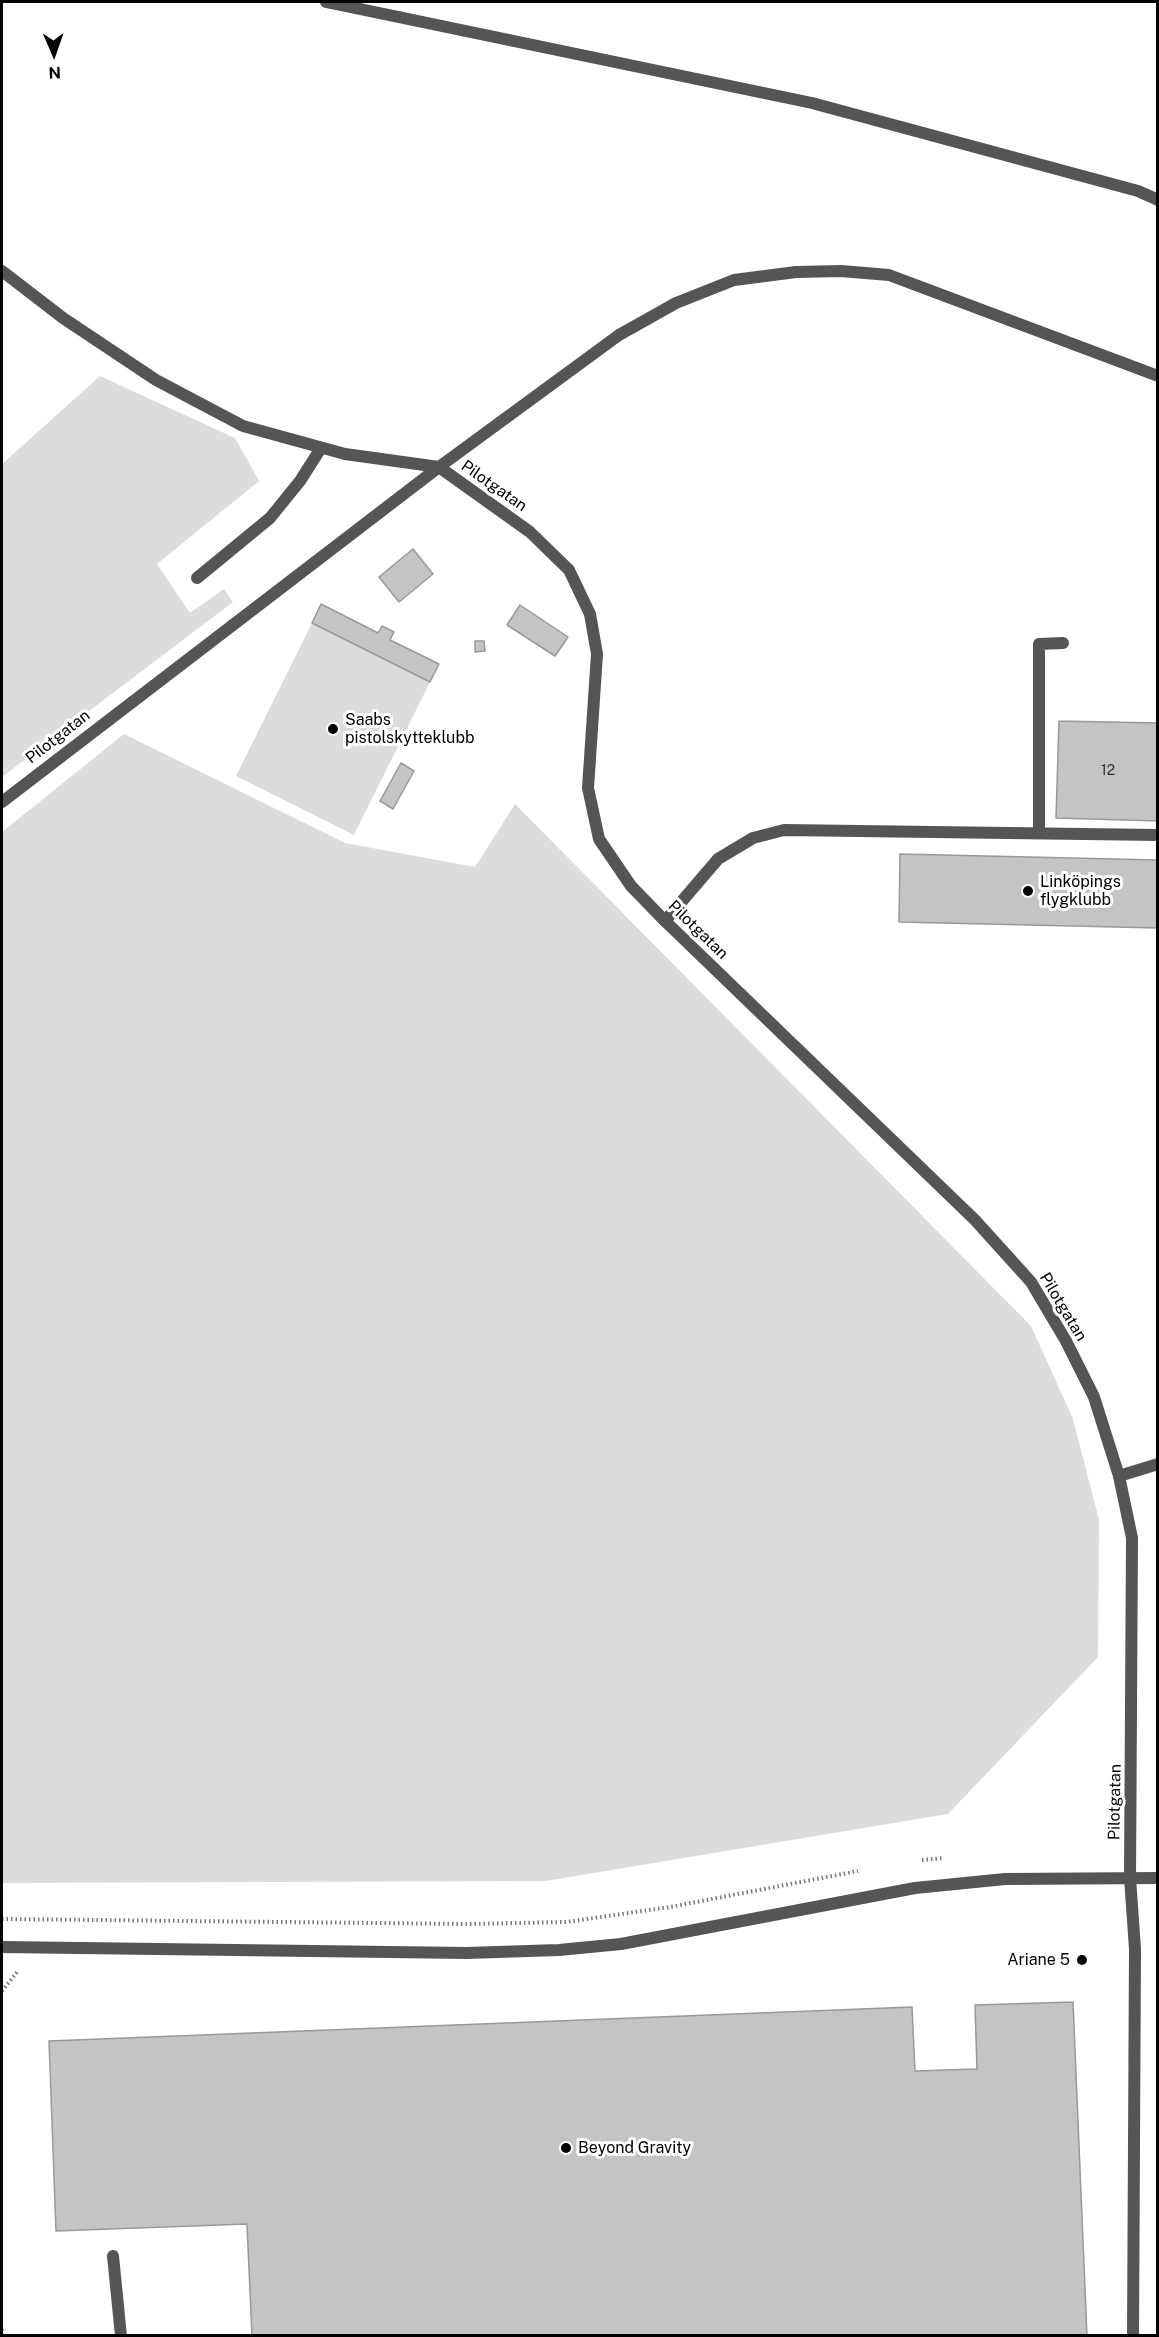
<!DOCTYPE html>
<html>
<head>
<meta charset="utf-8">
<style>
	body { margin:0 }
	#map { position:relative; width:1159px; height:2337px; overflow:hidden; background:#fff; font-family:"Public Sans",sans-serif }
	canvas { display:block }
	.frame { position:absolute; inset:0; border:3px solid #000; pointer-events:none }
	.north { position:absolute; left:24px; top:24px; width:60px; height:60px; -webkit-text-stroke:4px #fff; paint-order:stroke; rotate:178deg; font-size:16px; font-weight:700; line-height:24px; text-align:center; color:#000 }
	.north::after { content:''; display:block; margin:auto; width:21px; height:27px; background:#000; clip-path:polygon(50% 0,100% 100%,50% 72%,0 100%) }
</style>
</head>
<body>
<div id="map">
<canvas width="1159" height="2337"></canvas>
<div class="frame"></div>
<div class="north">N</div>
</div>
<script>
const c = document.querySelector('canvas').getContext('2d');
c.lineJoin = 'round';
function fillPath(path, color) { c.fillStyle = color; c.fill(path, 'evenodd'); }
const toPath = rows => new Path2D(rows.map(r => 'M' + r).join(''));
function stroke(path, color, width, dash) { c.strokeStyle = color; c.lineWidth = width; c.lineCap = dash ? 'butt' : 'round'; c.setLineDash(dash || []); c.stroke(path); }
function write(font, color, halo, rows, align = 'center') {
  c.font = font + ' "Public Sans",sans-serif'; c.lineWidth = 6; c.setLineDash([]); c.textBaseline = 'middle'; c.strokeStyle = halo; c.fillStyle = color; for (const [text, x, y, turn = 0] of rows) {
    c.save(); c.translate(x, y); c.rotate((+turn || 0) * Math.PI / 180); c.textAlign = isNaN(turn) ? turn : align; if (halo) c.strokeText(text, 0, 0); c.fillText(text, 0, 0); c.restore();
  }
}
const green = toPath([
	[100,376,235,438,259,481,157,564,190,613,224,589,233,602,2,777,2,464],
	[312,623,430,682,354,835,236,776],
	[124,734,345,843,475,867,515,804,1031,1326,1073,1419,1099,1520,1098,1657,948,1814,546,1881,2,1883,2,832]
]);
const building = toPath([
	[413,549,433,574,399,602,379,577,413,549],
	[321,604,378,633,382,626,394,632,390,640,439,664,430,682,312,623,321,604],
	[520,605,568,637,555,656,507,625,520,605],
	[475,641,484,641,485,651,475,652,475,641],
	[1059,721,1158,723,1158,821,1056,818,1059,721],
	[401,763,414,771,393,809,380,801,401,763],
	[900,854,1158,860,1158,928,899,922,900,854],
	[1073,2002,1087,2336,252,2336,247,2224,56,2231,49,2041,912,2007,915,2071,977,2069,975,2005,1073,2002]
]);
const path = toPath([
	[922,1860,944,1858],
	[2,1919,467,1924,566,1922,670,1907,858,1871],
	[2,1991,18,1971],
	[2,2329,2,2336]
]);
const lane = toPath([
	[326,2,812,103,1138,191,1158,200],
	[2,271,63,318,156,380,243,426,345,454,439,467,619,335,676,303,734,280,796,272,841,271,889,275,1158,376],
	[197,578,270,518,300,481,321,448],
	[1039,833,1039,644,1063,643],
	[665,921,718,859,753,838,784,830,1158,835],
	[1119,1476,1158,1464],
	[1130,1878,1135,1949,1133,2336],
	[113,2256,121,2336]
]);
const street = toPath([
	[2,802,439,467,530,532,569,570,590,614,597,654,588,788,599,839,631,886,665,921,975,1220,1031,1282,1066,1341,1094,1397,1119,1476,1132,1538,1130,1878],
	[2,1947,467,1953,559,1950,621,1944,915,1888,1005,1879,1158,1878]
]);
const markers = [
	[333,729,6,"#000"],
	[1028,891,6,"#000"],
	[1082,1960,6,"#000"],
	[566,2148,6,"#000"]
];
const numberNames = [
	["12",1108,771]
];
const streetNames = [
	["Pilotgatan",494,486,35],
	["Pilotgatan",58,737,-38],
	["Pilotgatan",698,930,44],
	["Pilotgatan",1063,1307,59],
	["Pilotgatan",1115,1802,-89]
];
const poiNames = [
	["Saabs",345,720],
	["pistolskytteklubb",345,738],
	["Linköpings",1040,882],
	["flygklubb",1040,900],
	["Ariane 5",1070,1960,"right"],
	["Beyond Gravity",578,2148]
];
fillPath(green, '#dcdcdc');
fillPath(building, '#c4c4c4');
stroke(building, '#999', 1.5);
stroke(path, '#777', 4, [1.5, 3]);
stroke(lane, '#555', 12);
stroke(street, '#555', 12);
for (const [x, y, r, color] of markers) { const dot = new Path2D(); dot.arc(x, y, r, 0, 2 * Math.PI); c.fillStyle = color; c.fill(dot); stroke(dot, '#fff', 2); }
write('14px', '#313131', null, numberNames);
write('16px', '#000', '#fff', streetNames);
write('16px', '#000', '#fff', poiNames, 'left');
</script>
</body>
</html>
